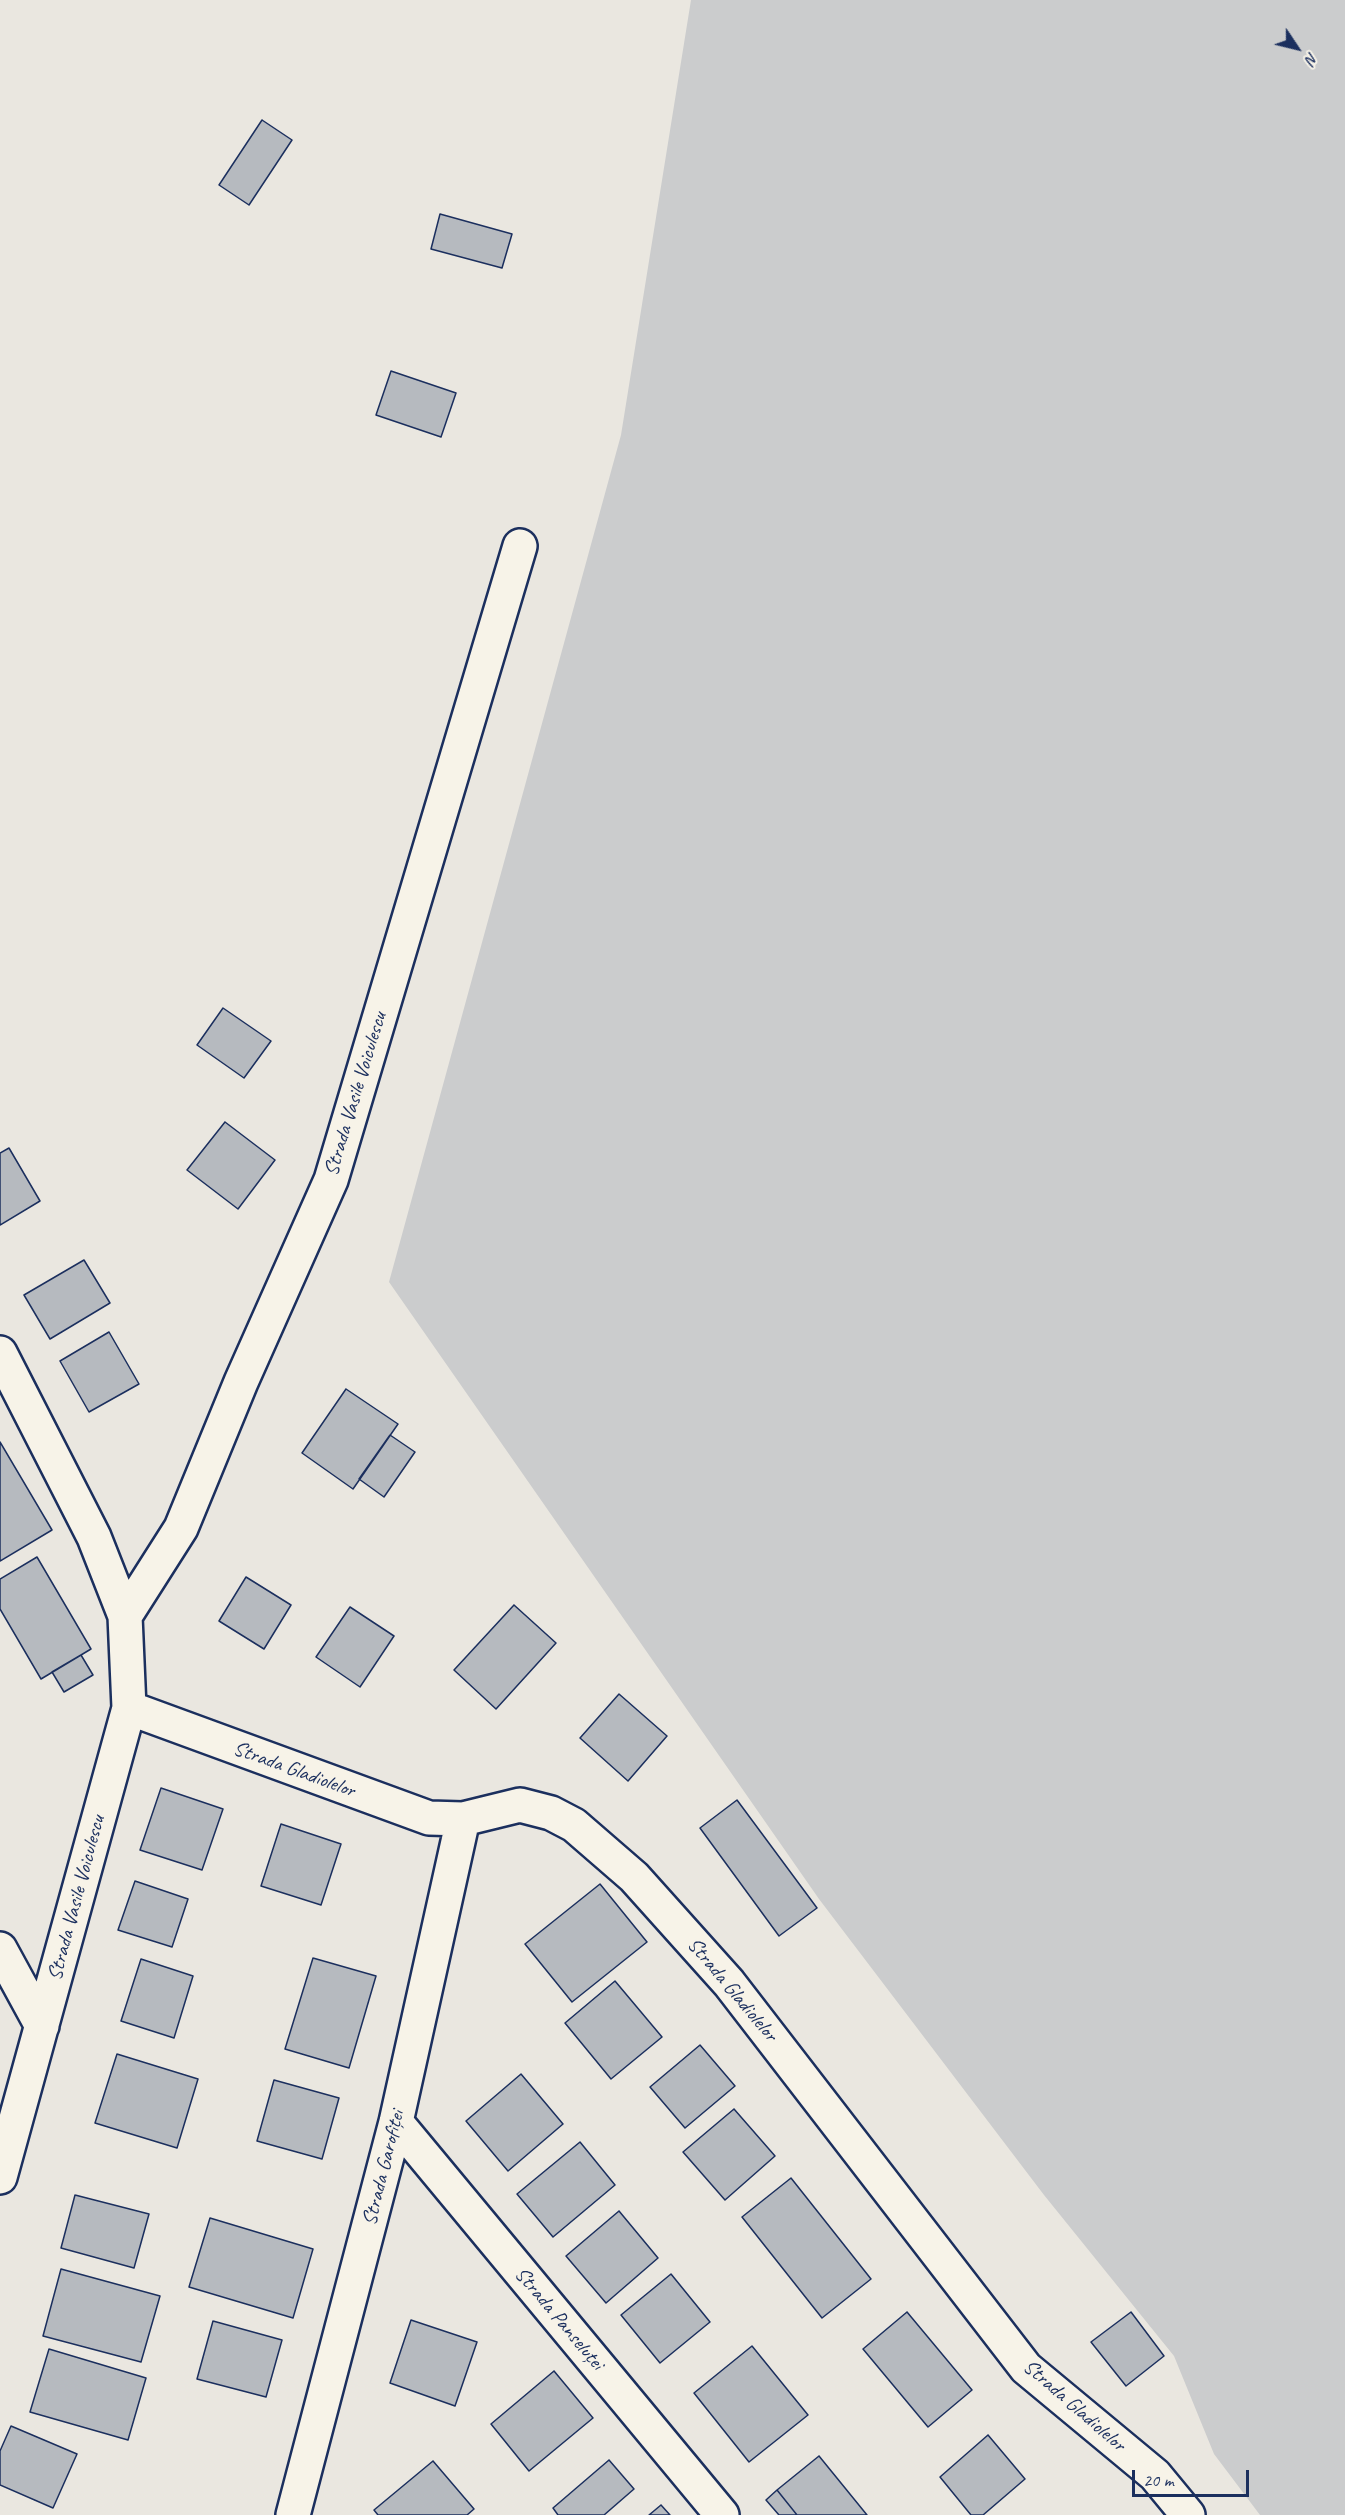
<!DOCTYPE html>
<html>
<head>
<meta charset="utf-8">
<style>
	body { margin:0 }
	#map { position:relative; width:1345px; height:2515px; overflow:hidden; background:#eae7e0; font-family:Caveat,sans-serif }
	canvas { display:block }
	.north { position:absolute; left:1267px; top:18px; width:60px; height:60px; -webkit-text-stroke:4px #f7f3e8; paint-order:stroke; rotate:125deg; font-size:16px; font-weight:700; line-height:24px; text-align:center; color:#1b2f5e }
	.north::after { content:''; display:block; margin:auto; width:21px; height:27px; background:#1b2f5e; clip-path:polygon(50% 0,100% 100%,50% 72%,0 100%) }
	.scale { position:absolute; left:1132px; top:2470px; width:117px; height:27px; box-sizing:border-box; border:3px solid #1b2f5e; border-top:0; padding-left:8px; font-size:18px; line-height:21px; white-space:nowrap; color:#1b2f5e; -webkit-text-stroke:4px #f7f3e8; paint-order:stroke }
</style>
</head>
<body>
<div id="map">
<canvas width="1345" height="2515"></canvas>
<div class="north">N</div>
<div class="scale">20 m</div>
</div>
<script>
const c = document.querySelector('canvas').getContext('2d');
c.lineJoin = 'round';
function fillPath(path, color) { c.fillStyle = color; c.fill(path, 'evenodd'); }
const toPath = rows => new Path2D(rows.map(r => 'M' + r).join(''));
function stroke(path, color, width, dash) { c.strokeStyle = color; c.lineWidth = width; c.lineCap = dash ? 'butt' : 'round'; c.setLineDash(dash || []); c.stroke(path); }
function write(font, color, halo, rows, align = 'center') {
  c.font = font + ' Caveat,sans-serif'; c.lineWidth = 5; c.setLineDash([]); c.textBaseline = 'middle'; c.strokeStyle = halo; c.fillStyle = color; for (const [text, x, y, turn = 0] of rows) {
    c.save(); c.translate(x, y); c.rotate((+turn || 0) * Math.PI / 180); c.textAlign = isNaN(turn) ? turn : align; if (halo) c.strokeText(text, 0, 0); c.fillText(text, 0, 0); c.restore();
  }
}
const green = toPath([
	[691,0,1345,0,1345,2515,1260,2515,1214,2454,1174,2356,1044,2195,819,1899,389,1282,621,435]
]);
const building = toPath([
	[262,120,292,140,249,205,219,185,262,120],
	[440,214,512,234,502,268,431,249,440,214],
	[391,371,456,393,441,437,376,415,391,371],
	[223,1008,271,1041,244,1078,197,1045,223,1008],
	[225,1122,275,1160,238,1209,187,1170,225,1122],
	[9,1148,40,1201,0,1225,0,1153,9,1148],
	[84,1260,110,1303,50,1339,24,1295,84,1260],
	[109,1332,139,1384,89,1412,60,1361,109,1332],
	[346,1389,398,1424,353,1489,302,1453,346,1389],
	[390,1435,415,1452,384,1497,359,1479,390,1435],
	[0,1442,52,1530,0,1561,0,1442],
	[37,1557,91,1649,41,1679,0,1609,0,1579,37,1557],
	[246,1577,291,1605,264,1649,219,1621,246,1577],
	[514,1605,556,1643,496,1709,454,1670,514,1605],
	[350,1607,394,1636,360,1687,316,1657,350,1607],
	[81,1655,93,1675,64,1692,52,1672,81,1655],
	[619,1694,667,1736,628,1781,580,1738,619,1694],
	[161,1788,223,1809,202,1870,140,1850,161,1788],
	[737,1800,817,1908,779,1936,700,1828,737,1800],
	[281,1824,341,1844,321,1905,261,1886,281,1824],
	[135,1881,188,1899,172,1947,118,1930,135,1881],
	[600,1884,647,1942,572,2002,525,1944,600,1884],
	[313,1958,376,1976,349,2068,285,2049,313,1958],
	[141,1959,193,1976,174,2038,121,2021,141,1959],
	[615,1981,662,2037,611,2079,565,2023,615,1981],
	[700,2045,735,2086,685,2128,650,2087,700,2045],
	[117,2054,198,2079,177,2148,95,2123,117,2054],
	[521,2074,563,2124,508,2171,466,2121,521,2074],
	[274,2080,339,2098,322,2159,257,2141,274,2080],
	[734,2109,775,2156,725,2200,683,2152,734,2109],
	[580,2142,615,2185,553,2237,517,2194,580,2142],
	[791,2178,871,2279,822,2318,742,2217,791,2178],
	[75,2195,149,2214,134,2268,61,2248,75,2195],
	[619,2211,658,2258,606,2303,566,2256,619,2211],
	[210,2218,313,2249,293,2318,189,2287,210,2218],
	[61,2269,160,2296,141,2362,43,2336,61,2269],
	[671,2274,710,2322,660,2363,621,2315,671,2274],
	[907,2312,972,2390,928,2427,863,2349,907,2312],
	[1131,2312,1164,2356,1126,2386,1091,2342,1131,2312],
	[411,2320,477,2342,455,2406,390,2383,411,2320],
	[213,2321,282,2340,266,2397,197,2379,213,2321],
	[752,2346,808,2415,749,2462,694,2393,752,2346],
	[49,2349,146,2378,128,2440,30,2412,49,2349],
	[554,2371,593,2418,529,2471,491,2424,554,2371],
	[11,2426,77,2454,53,2508,0,2485,0,2451,11,2426],
	[988,2435,1025,2479,983,2515,971,2515,940,2477,988,2435],
	[819,2456,867,2515,797,2515,777,2490,819,2456],
	[609,2460,634,2489,604,2515,558,2515,553,2508,609,2460],
	[433,2461,474,2509,467,2515,378,2515,374,2510,433,2461],
	[777,2490,797,2515,779,2515,766,2500,777,2490],
	[661,2505,670,2515,649,2515,661,2505]
]);
const minor = toPath([
	[0,1353,94,1537,125,1616,129,1708,0,2177],
	[125,1616,181,1528,241,1382,331,1180,520,546],
	[129,1708,429,1818,463,1819,520,1805,551,1813,574,1825,634,1877,729,1983,1026,2368,1155,2475,1188,2515],
	[0,1949,42,2026],
	[396,2122,722,2515],
	[293,2515,396,2122,463,1819]
]);
const streetNames = [
	["Strada Vasile Voiculescu",356,1094,-73],
	["Strada Gladiolelor",294,1770,20],
	["Strada Vasile Voiculescu",77,1898,-75],
	["Strada Gladiolelor",732,1990,50],
	["Strada Garofiței",384,2168,-76],
	["Strada Panseluței",559,2319,50],
	["Strada Gladiolelor",1074,2406,41]
];
fillPath(green, '#cbcccd');
fillPath(building, '#b6babf');
stroke(building, '#1b2f5e', 1.5);
stroke(minor, '#1b2f5e', 38);
stroke(minor, '#f7f3e8', 33);
write('21px', '#1b2f5e', '#f7f3e8', streetNames);
</script>
</body>
</html>
